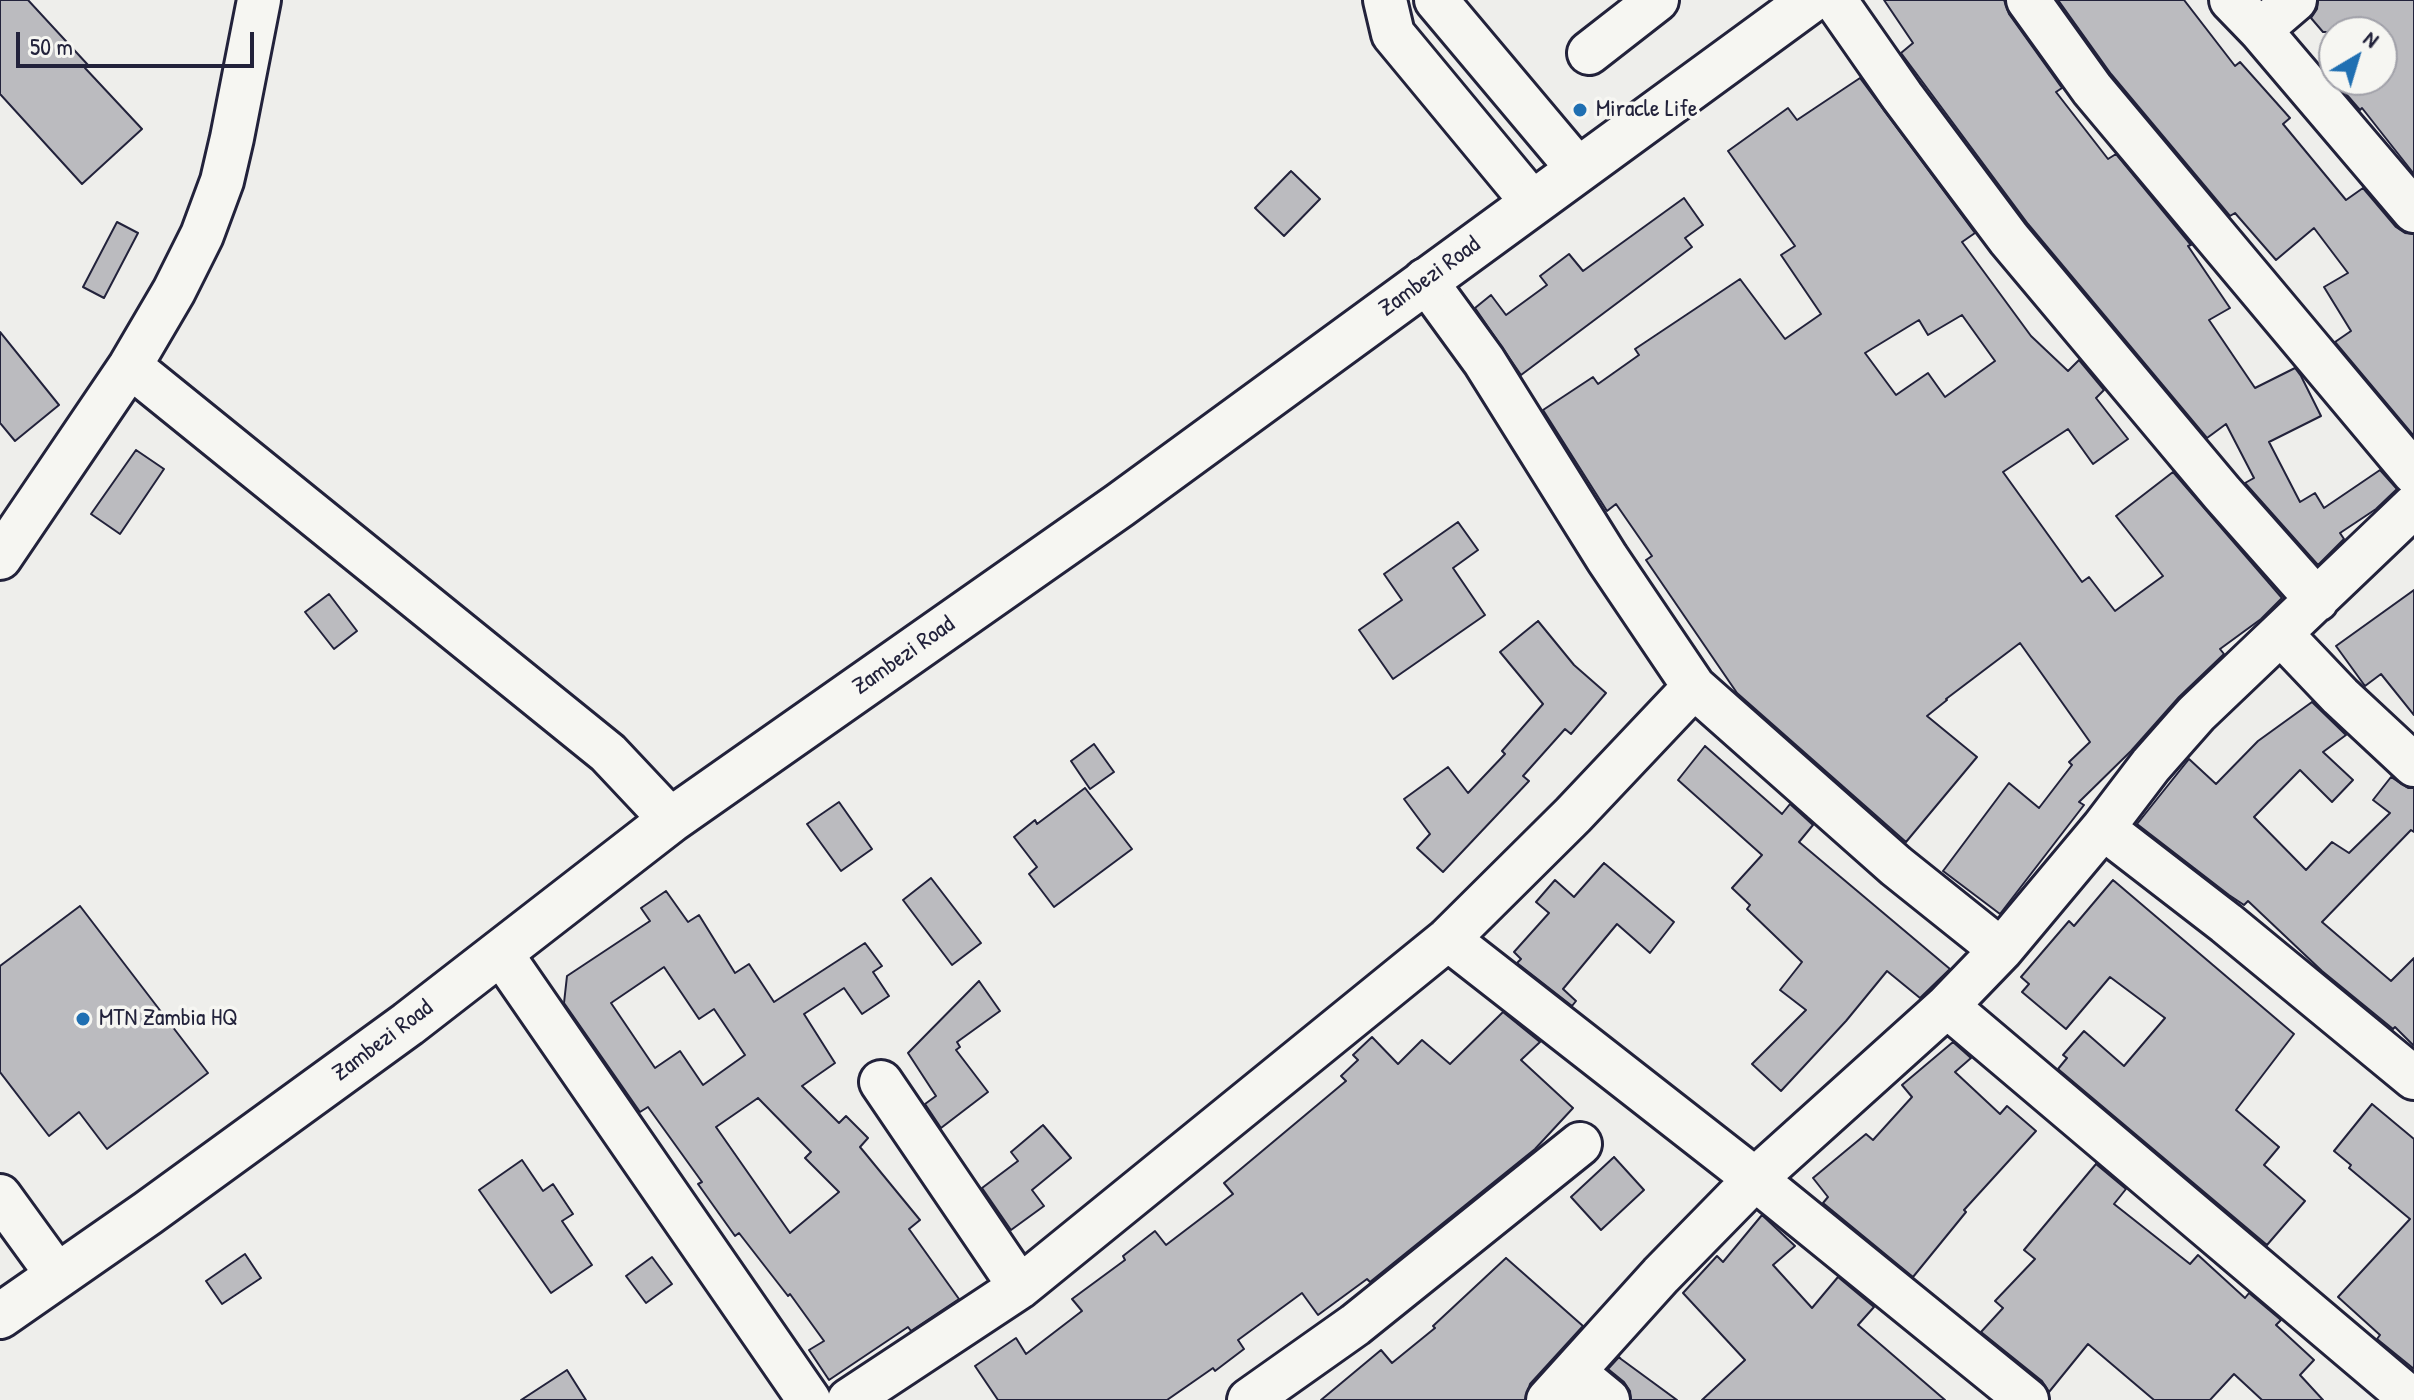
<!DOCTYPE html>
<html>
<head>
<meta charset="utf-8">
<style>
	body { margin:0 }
	#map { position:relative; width:2414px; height:1400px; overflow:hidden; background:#eeeeeb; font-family:"Patrick Hand",sans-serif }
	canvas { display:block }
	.north { position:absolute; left:2318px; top:16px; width:80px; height:80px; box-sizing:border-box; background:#f6f6f2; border:2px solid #a1a1a9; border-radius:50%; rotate:38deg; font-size:22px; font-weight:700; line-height:32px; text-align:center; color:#22223b }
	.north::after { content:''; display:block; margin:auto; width:28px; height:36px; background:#1f6fb2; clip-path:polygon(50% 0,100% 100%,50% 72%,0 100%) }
	.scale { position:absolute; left:16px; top:32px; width:238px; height:36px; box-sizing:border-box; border:4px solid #22223b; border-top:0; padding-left:10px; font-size:24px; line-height:28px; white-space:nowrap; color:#22223b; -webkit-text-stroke:6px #f6f6f2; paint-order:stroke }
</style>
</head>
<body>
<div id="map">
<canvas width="2414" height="1400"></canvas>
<div class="north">N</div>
<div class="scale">50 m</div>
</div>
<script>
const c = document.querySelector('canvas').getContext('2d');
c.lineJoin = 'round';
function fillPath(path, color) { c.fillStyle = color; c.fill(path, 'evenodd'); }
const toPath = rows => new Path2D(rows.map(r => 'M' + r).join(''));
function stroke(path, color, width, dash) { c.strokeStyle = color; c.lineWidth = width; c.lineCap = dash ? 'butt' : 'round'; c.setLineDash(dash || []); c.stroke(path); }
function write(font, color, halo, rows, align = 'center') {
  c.font = font + ' "Patrick Hand",sans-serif'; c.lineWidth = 7; c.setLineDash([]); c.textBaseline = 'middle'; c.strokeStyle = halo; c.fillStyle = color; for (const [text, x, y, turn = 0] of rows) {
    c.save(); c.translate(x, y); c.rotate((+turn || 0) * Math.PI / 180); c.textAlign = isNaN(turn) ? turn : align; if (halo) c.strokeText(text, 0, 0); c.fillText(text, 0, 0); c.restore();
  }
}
const building = toPath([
	[0,0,28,0,88,65,85,68,142,129,82,184,0,94,0,0],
	[1884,0,2004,0,2009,14,2062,88,2056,92,2108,159,2116,154,2191,245,2188,246,2230,308,2209,320,2255,388,2295,368,2301,376,2321,416,2269,442,2300,502,2315,493,2324,508,2380,470,2397,489,2376,509,2340,533,2344,539,2318,565,2245,483,2254,478,2226,424,2207,438,2028,224,1901,53,1913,43,1884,0],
	[2058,0,2184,0,2235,66,2240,62,2290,118,2283,124,2346,200,2363,188,2396,227,2405,233,2414,234,2414,436,2335,342,2351,331,2324,287,2348,273,2314,228,2276,260,2235,213,2230,216,2111,74,2058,0],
	[2318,0,2414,0,2414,174,2362,108,2360,110,2334,80,2382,80,2382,32,2323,32,2311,18,2317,9,2318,0],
	[1860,78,1975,233,1962,242,2031,336,2068,371,2079,360,2104,390,2096,398,2128,439,2093,464,2068,429,2003,472,2082,582,2089,577,2115,611,2163,576,2116,516,2173,472,2282,598,2261,619,2220,649,2224,654,2179,697,2131,751,2079,802,2084,805,2000,914,1943,871,2009,783,2039,808,2072,765,2069,762,2090,742,2020,643,1946,699,1947,700,1927,716,1977,757,1906,842,1737,693,1646,560,1652,556,1616,504,1607,511,1543,410,1593,377,1598,384,1639,355,1635,349,1740,279,1785,339,1821,314,1781,255,1795,246,1728,151,1788,108,1797,120,1860,78],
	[1962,315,1995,361,1945,397,1928,373,1896,395,1865,353,1919,320,1928,335,1962,315],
	[1291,171,1320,199,1284,236,1255,208,1291,171],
	[1684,198,1703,225,1685,238,1692,247,1521,375,1475,308,1491,295,1506,315,1547,285,1540,276,1569,254,1583,271,1684,198],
	[117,222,138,233,104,298,83,287,117,222],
	[0,332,59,405,15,441,0,423,0,332],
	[136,450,164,469,120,534,91,514,136,450],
	[1458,522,1478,550,1453,568,1485,615,1393,679,1359,630,1402,600,1384,574,1458,522],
	[2414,590,2414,715,2381,674,2365,686,2336,646,2414,590],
	[329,594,357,631,334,649,305,612,329,594],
	[1538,621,1574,665,1606,693,1571,734,1565,729,1523,776,1529,781,1443,872,1417,848,1430,834,1404,799,1448,767,1468,793,1505,754,1502,751,1543,704,1500,652,1538,621],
	[2312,702,2346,735,2323,752,2353,780,2332,802,2300,770,2254,817,2306,870,2332,842,2349,853,2390,813,2373,800,2391,777,2408,788,2414,788,2414,832,2411,830,2322,922,2391,981,2414,958,2414,1046,2395,1027,2393,1029,2322,971,2248,901,2244,905,2229,895,2137,824,2189,759,2216,784,2258,741,2312,702],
	[1094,744,1114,772,1090,789,1071,761,1094,744],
	[1705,746,1782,814,1790,804,1813,825,1799,842,1950,969,1920,998,1887,971,1846,1021,1781,1091,1752,1064,1806,1010,1780,990,1802,962,1747,909,1750,905,1732,888,1762,855,1678,780,1705,746],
	[1085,788,1132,849,1054,907,1029,874,1037,867,1014,837,1035,820,1037,824,1085,788],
	[839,802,872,849,841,871,807,824,839,802],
	[1604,863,1674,922,1650,953,1617,924,1563,989,1576,1001,1572,1006,1517,963,1521,959,1514,952,1549,913,1536,902,1555,880,1574,897,1604,863],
	[931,878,981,943,952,965,903,900,931,878],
	[2113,880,2294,1034,2236,1110,2279,1147,2264,1165,2305,1201,2267,1245,2058,1069,2067,1058,2063,1055,2084,1031,2124,1066,2165,1018,2110,977,2066,1029,2022,992,2029,984,2021,977,2069,921,2074,926,2113,880],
	[666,891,688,922,699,915,735,973,749,964,774,1002,865,943,882,966,873,972,889,996,862,1014,844,988,804,1014,835,1063,802,1086,839,1123,846,1116,868,1138,860,1147,920,1220,909,1229,959,1299,911,1331,908,1327,829,1380,809,1350,824,1341,790,1294,788,1296,739,1233,735,1236,698,1184,702,1182,648,1107,640,1112,564,1003,567,976,650,921,641,908,666,891],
	[664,967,699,1019,714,1009,745,1055,703,1085,680,1051,655,1068,611,1003,664,967],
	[758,1098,811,1152,805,1158,839,1192,790,1233,716,1127,758,1098],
	[80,906,208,1073,107,1149,79,1112,49,1136,0,1072,0,966,80,906],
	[979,981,1000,1011,957,1042,960,1047,956,1050,988,1092,941,1128,925,1104,936,1096,908,1053,979,981],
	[1503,1012,1540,1042,1521,1060,1573,1108,1535,1149,1370,1282,1367,1279,1318,1315,1302,1293,1238,1340,1244,1349,1215,1371,1213,1368,1167,1400,998,1400,975,1366,1016,1338,1026,1354,1082,1311,1072,1299,1125,1260,1123,1256,1155,1231,1166,1245,1233,1194,1224,1183,1346,1081,1341,1076,1358,1060,1353,1055,1372,1037,1398,1064,1422,1040,1450,1064,1503,1012],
	[1953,1042,1971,1058,1955,1072,2000,1114,2007,1106,2036,1131,1964,1210,1966,1212,1913,1277,1823,1203,1828,1197,1813,1178,1866,1134,1873,1140,1912,1097,1902,1085,1953,1042],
	[2372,1104,2414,1139,2414,1369,2377,1339,2380,1335,2338,1297,2410,1219,2349,1168,2351,1165,2334,1151,2372,1104],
	[1043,1125,1071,1158,1032,1190,1044,1206,1011,1230,982,1188,1018,1161,1011,1152,1043,1125],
	[1614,1157,1644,1190,1601,1230,1571,1197,1614,1157],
	[522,1160,543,1191,553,1184,573,1214,562,1221,592,1265,551,1293,479,1190,522,1160],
	[2096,1164,2126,1189,2114,1204,2190,1264,2198,1255,2245,1298,2249,1293,2281,1320,2276,1325,2314,1360,2300,1375,2323,1400,2262,1400,2234,1374,2210,1400,2154,1400,2088,1344,2049,1392,2042,1381,1981,1332,2003,1308,1995,1301,2035,1259,2024,1250,2096,1164],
	[1762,1215,1795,1246,1773,1265,1812,1308,1838,1277,1874,1307,1858,1325,1945,1400,1702,1400,1745,1360,1683,1293,1717,1256,1723,1262,1762,1215],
	[245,1254,261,1278,222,1304,206,1281,245,1254],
	[652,1257,672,1284,646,1303,626,1276,652,1257],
	[1506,1258,1583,1326,1530,1384,1525,1400,1321,1400,1381,1350,1392,1363,1435,1328,1433,1326,1506,1258],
	[1619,1357,1621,1359,1677,1400,1631,1400,1630,1391,1624,1382,1608,1369,1619,1357],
	[567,1370,586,1400,521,1400,567,1370]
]);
const minor = toPath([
	[1385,0,1393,34,1533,203],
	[1436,0,1578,169],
	[1835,0,1902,96,2009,239,2222,493,2317,600],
	[2028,0,2092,89,2414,473],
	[2231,0,2260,30,2414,211],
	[2260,30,2295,0],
	[1589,53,1657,0],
	[1425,280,1484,361,1607,558,1694,687,1896,866,2001,950],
	[130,366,608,753,671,820],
	[0,558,130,366,174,291,202,235,222,181,232,138,259,0],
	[2281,634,2340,696,2414,765],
	[2103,828,2226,923,2414,1078],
	[1448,939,1755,1179,2027,1400],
	[500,952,809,1400],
	[1947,1006,2411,1399],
	[881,1082,1020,1287],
	[0,1196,58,1276],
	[1574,1372,1608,1400],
	[849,1400,1020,1287,1448,939,1573,815,1694,687],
	[1249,1400,1355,1325,1580,1144],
	[1548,1400,1661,1275,1755,1179,1947,1006,2001,950,2103,828,2151,765,2196,714,2414,506]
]);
const major = toPath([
	[0,1316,148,1213,408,1024,671,820,1120,505,1811,0]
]);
const markers = [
	[1580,110,8,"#1f6fb2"],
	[83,1019,8,"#1f6fb2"]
];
const poiNames = [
	["Miracle Life",1596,110],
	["MTN Zambia HQ",99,1019]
];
const streetNames = [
	["Zambezi Road",1430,277,-36],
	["Zambezi Road",904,656,-35],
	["Zambezi Road",383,1041,-37]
];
fillPath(building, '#bbbbbf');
stroke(building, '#22223b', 2);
stroke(minor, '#22223b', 48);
stroke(major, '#22223b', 50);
stroke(minor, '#f6f6f2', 42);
stroke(major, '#f6f6f2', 44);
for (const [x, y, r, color] of markers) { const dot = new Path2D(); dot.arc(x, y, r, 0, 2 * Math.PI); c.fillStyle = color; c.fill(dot); stroke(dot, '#f6f6f2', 3); }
write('24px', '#22223b', '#f6f6f2', poiNames, 'left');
write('24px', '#22223b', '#f6f6f2', streetNames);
</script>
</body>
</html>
